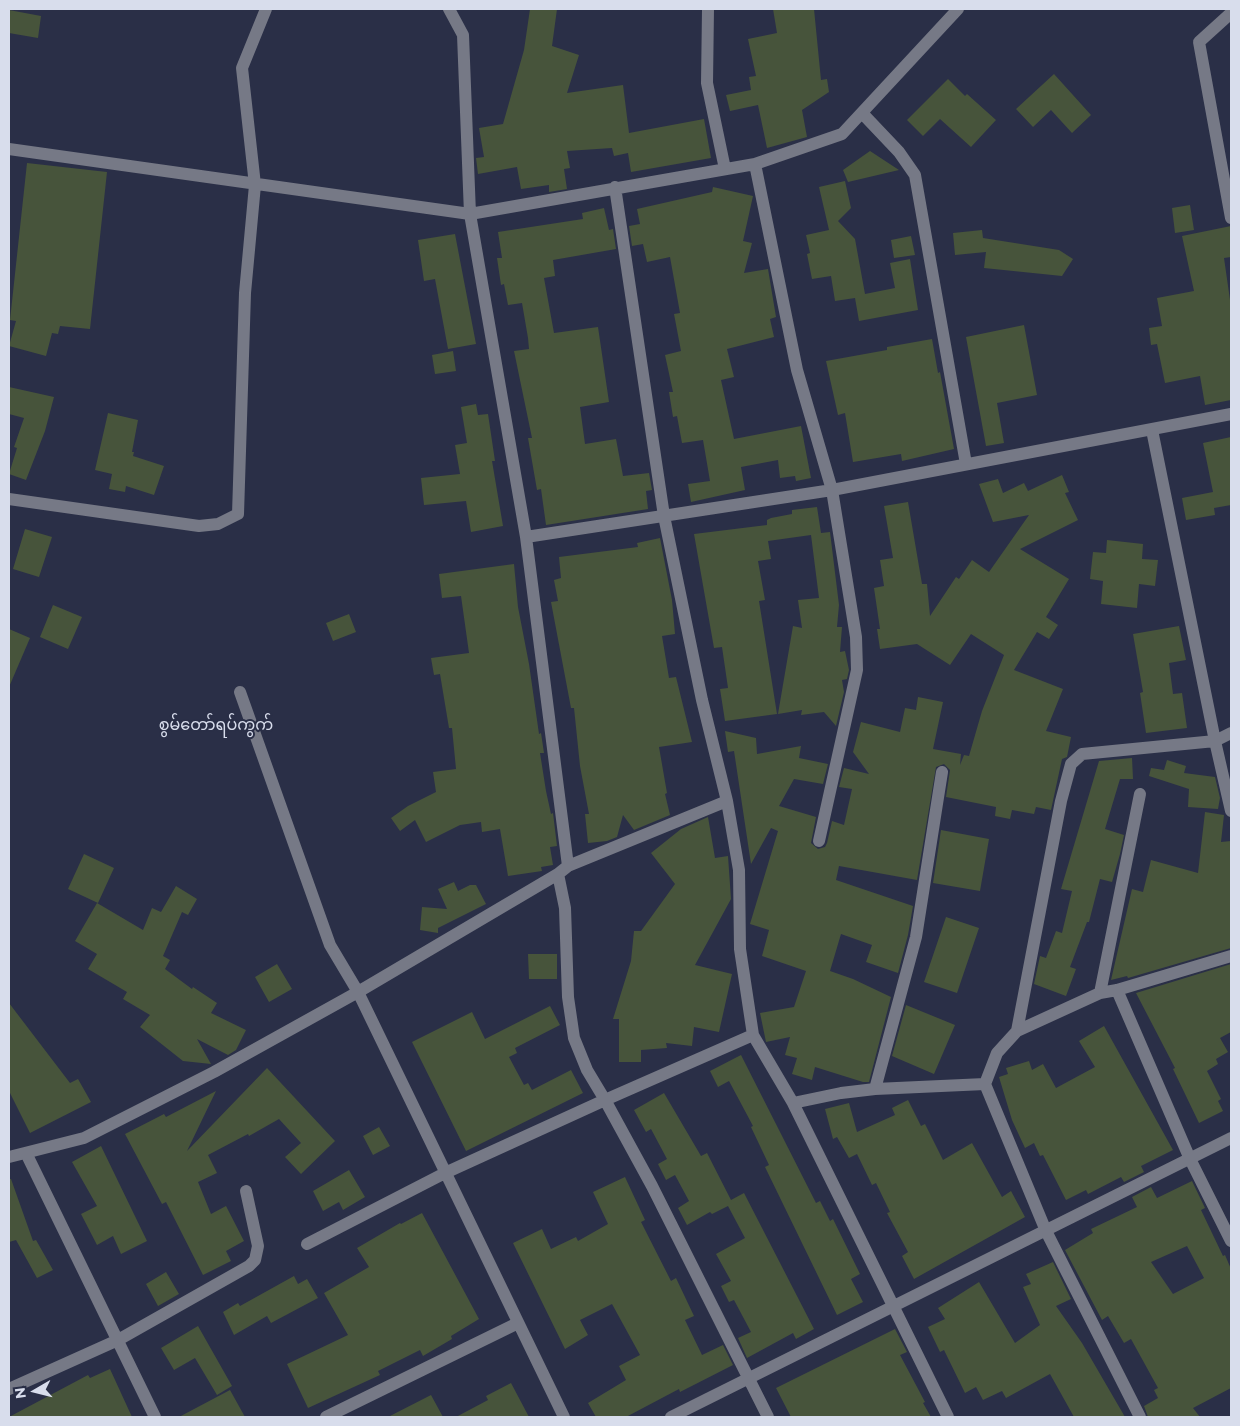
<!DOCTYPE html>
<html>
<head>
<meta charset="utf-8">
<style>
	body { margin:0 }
	#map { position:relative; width:1240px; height:1426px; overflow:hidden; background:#2a2f47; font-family:Montserrat,sans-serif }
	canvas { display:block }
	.frame { position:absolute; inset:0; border:10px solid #d8ddec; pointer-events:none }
	.north { position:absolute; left:10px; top:1366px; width:50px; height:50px; -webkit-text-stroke:4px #2a2f47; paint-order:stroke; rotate:262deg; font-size:14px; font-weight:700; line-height:20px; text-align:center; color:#d8ddec }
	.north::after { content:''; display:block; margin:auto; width:18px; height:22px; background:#d8ddec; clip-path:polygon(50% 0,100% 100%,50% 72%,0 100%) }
</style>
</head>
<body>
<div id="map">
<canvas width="1240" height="1426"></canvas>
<div class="frame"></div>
<div class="north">N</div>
</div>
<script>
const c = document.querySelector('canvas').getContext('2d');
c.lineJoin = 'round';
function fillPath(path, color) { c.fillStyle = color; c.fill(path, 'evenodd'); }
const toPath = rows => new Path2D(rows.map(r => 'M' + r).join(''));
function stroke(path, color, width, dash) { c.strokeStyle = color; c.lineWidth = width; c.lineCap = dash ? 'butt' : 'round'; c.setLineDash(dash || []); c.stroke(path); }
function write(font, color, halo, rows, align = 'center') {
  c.font = font + ' Montserrat,"Noto Sans Myanmar",sans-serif'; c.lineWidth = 4; c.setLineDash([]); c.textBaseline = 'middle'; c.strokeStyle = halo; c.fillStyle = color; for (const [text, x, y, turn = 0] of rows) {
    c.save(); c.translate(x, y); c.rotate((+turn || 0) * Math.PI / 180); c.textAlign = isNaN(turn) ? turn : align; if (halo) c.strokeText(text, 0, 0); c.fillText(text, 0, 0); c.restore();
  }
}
const building = toPath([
	[530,9,557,9,552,46,579,55,567,93,623,85,629,133,704,119,711,158,631,172,628,153,614,156,612,148,567,151,570,168,564,169,567,189,549,192,549,185,521,189,517,167,478,174,476,158,484,157,479,128,503,124,524,50],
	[773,9,814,9,821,80,827,79,829,92,802,110,807,137,767,148,758,105,730,111,726,95,751,90,749,77,756,76,748,39,777,33],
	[9,10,41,16,38,38,9,33],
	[1054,74,1091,115,1072,133,1051,110,1033,127,1016,109],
	[948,79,965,96,967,94,996,120,971,147,940,119,923,136,907,120],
	[870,151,899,170,848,182,843,170],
	[27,163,107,172,90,329,60,326,58,334,52,333,46,356,9,346,16,321,10,320],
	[845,181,851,208,838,221,855,239,865,294,895,288,890,263,910,259,918,310,859,321,855,298,835,301,831,276,812,279,807,254,810,253,806,235,829,230,819,187],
	[713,187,753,196,743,241,752,243,744,273,768,269,776,317,770,319,774,337,727,349,734,377,721,380,734,439,801,426,811,478,796,481,795,476,780,478,778,460,741,467,745,490,691,502,688,484,710,481,703,440,682,443,677,416,673,417,669,392,673,392,665,355,681,351,674,314,680,313,670,257,647,262,643,244,632,246,629,226,640,224,637,209,712,192],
	[1190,205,1194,230,1175,233,1172,208],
	[604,208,609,230,613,229,616,249,553,260,555,276,544,278,554,333,598,327,609,402,580,407,585,444,616,439,623,476,649,473,652,490,646,491,648,509,546,525,541,489,537,490,528,438,532,438,514,351,529,349,528,338,522,303,508,305,504,284,501,285,497,258,502,258,498,232,583,219,582,213],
	[1231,226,1231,257,1224,258,1231,307,1231,400,1205,405,1200,376,1165,383,1157,344,1151,345,1149,328,1162,326,1157,298,1194,291,1182,236],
	[982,230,983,238,1059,250,1073,259,1062,276,984,268,986,252,955,255,953,233],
	[455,234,476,344,448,349,435,279,424,281,418,240],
	[911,236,915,255,894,258,891,240],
	[1024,325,1037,395,997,403,1004,443,986,446,966,337],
	[932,339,938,373,940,372,954,449,902,461,901,454,853,462,845,413,838,415,826,361,887,350,887,347],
	[453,351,456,371,435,374,432,355],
	[9,387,54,397,45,431,26,480,9,474,17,448,14,447,24,418,9,414],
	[476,404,478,415,488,414,495,461,492,461,503,526,471,532,466,501,424,505,421,478,460,474,455,445,467,443,461,407],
	[108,413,138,420,132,452,134,452,133,456,164,466,154,495,126,486,125,492,109,489,112,474,95,470],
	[1231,437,1231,505,1214,508,1215,515,1186,520,1182,498,1213,492,1203,443],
	[1062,475,1069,492,1065,493,1078,520,1020,549,1069,579,1046,617,1058,625,1049,639,1037,632,1014,670,1063,689,1046,731,1071,737,1067,757,1062,759,1051,810,1036,807,1034,814,1012,810,1010,819,995,816,996,807,946,797,950,770,944,764,936,767,917,880,839,866,836,880,913,906,908,935,898,973,866,962,872,945,841,934,830,971,853,979,891,997,869,1082,863,1082,815,1067,812,1080,792,1074,797,1058,785,1055,790,1037,766,1042,760,1013,794,1007,806,971,762,956,769,930,750,924,778,831,771,828,751,864,734,751,728,752,725,731,756,738,757,754,801,746,799,758,828,764,823,784,794,779,779,806,816,817,811,843,818,849,825,847,827,843,832,821,844,825,852,789,839,787,844,768,869,774,853,752,861,722,900,732,905,708,916,710,918,697,943,702,933,749,961,754,960,765,964,755,969,756,982,711,1004,655,971,634,950,665,917,644,880,649,877,629,880,629,874,588,884,586,880,560,893,558,884,506,908,502,922,584,927,584,930,616,956,577,959,579,972,560,989,572,1029,515,993,522,979,484,998,479,1003,493,1024,483,1028,491],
	[817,507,821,533,830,532,839,605,837,627,842,627,840,652,845,651,849,670,847,679,842,680,844,692,836,726,824,712,801,715,802,710,778,714,793,626,802,628,798,600,819,598,811,535,768,541,771,559,758,561,765,600,759,601,777,714,725,721,720,689,728,688,722,647,714,648,694,534,767,525,767,520,771,518,792,514,792,510],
	[25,529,52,537,39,577,13,569],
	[660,538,672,600,675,634,662,636,669,678,676,677,692,742,659,747,667,793,665,794,670,815,634,830,623,815,617,837,607,841,588,843,585,814,589,814,580,766,574,708,571,708,551,602,558,601,554,580,561,578,559,557,638,547,637,543],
	[1107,540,1143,544,1142,559,1158,560,1155,586,1139,584,1137,608,1101,604,1103,581,1090,579,1093,552,1106,553],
	[514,564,518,607,529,664,539,734,541,733,544,753,540,753,546,791,551,814,553,813,557,846,550,847,553,865,541,867,542,871,508,876,500,829,482,832,481,822,460,825,426,842,415,820,400,831,391,818,408,806,436,792,433,772,456,769,452,728,449,728,440,674,434,675,431,658,469,653,461,596,442,598,439,574],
	[53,605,82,617,68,649,40,637],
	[349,614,356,632,333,641,326,623],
	[1179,626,1186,660,1169,663,1173,694,1182,693,1187,728,1146,733,1140,693,1143,692,1133,634],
	[9,629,30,638,9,687],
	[1132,758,1133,779,1120,779,1105,829,1124,835,1120,854,1112,882,1100,879,1089,922,1087,922,1070,967,1076,969,1066,996,1034,984,1040,956,1046,958,1056,931,1062,933,1072,891,1061,889,1099,761],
	[1167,760,1186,766,1184,773,1215,777,1220,798,1218,809,1188,807,1189,789,1149,776,1151,768,1164,770],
	[1205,812,1224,815,1221,842,1231,841,1231,948,1128,978,1127,976,1111,980,1132,889,1143,892,1151,860,1198,873],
	[708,817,715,858,728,856,731,899,695,965,732,974,719,1032,694,1027,692,1046,666,1043,667,1048,641,1050,641,1062,619,1062,619,1019,613,1019,631,961,634,931,641,931,675,884,651,853,681,829],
	[941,830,989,839,980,891,933,883],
	[84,854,114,868,98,903,68,889],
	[454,882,458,891,470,885,476,885,486,904,438,928,438,933,420,930,422,907,447,909,438,889],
	[176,886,197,899,188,915,182,912,163,956,170,960,165,969,192,989,193,987,217,1003,211,1013,246,1030,236,1050,228,1055,197,1039,211,1064,183,1061,140,1027,150,1015,123,999,127,992,88,969,97,954,75,941,97,903,143,930,152,908,161,912],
	[946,917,979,928,957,993,924,982],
	[528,954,557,954,557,979,529,979],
	[277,964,292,989,269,1002,255,977],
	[1231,964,1231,1032,1220,1038,1228,1052,1216,1059,1218,1064,1207,1071,1221,1099,1218,1101,1223,1111,1199,1123,1173,1069,1175,1068,1136,993],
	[9,1003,70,1083,78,1079,91,1102,30,1133,9,1091],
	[906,1005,955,1025,934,1074,892,1056],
	[550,1006,560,1025,515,1048,517,1053,509,1057,524,1085,528,1083,532,1090,571,1070,583,1093,466,1151,412,1042,472,1012,485,1039],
	[1104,1026,1173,1150,1141,1166,1144,1172,1124,1182,1121,1177,1088,1194,1086,1190,1066,1200,1043,1155,1040,1156,1034,1143,1025,1148,1012,1120,999,1077,1008,1074,1006,1068,1029,1061,1032,1070,1043,1064,1056,1088,1095,1067,1079,1041],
	[741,1055,816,1203,820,1201,830,1221,833,1219,860,1274,851,1279,863,1302,837,1315,765,1167,769,1165,751,1127,753,1126,729,1081,718,1087,710,1071],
	[267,1068,335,1141,301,1174,285,1157,301,1143,279,1119,249,1136,248,1134,208,1155,217,1173,198,1182,211,1214,226,1206,244,1241,226,1251,231,1261,203,1275,166,1202,162,1204,125,1134,164,1114,166,1117,216,1091,187,1151],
	[664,1093,701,1156,707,1153,731,1200,744,1193,814,1329,796,1339,793,1333,747,1358,738,1338,751,1332,734,1300,729,1302,721,1286,731,1281,716,1254,745,1238,728,1206,712,1214,710,1212,687,1225,678,1208,689,1201,675,1175,666,1180,658,1164,667,1159,651,1129,646,1132,634,1110],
	[908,1100,921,1126,925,1124,943,1160,972,1143,1002,1197,1011,1191,1025,1217,914,1279,902,1256,908,1252,887,1213,890,1212,876,1183,872,1185,857,1154,849,1158,837,1137,833,1139,825,1109,849,1103,857,1132,895,1115,892,1108],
	[379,1127,390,1146,373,1155,363,1136],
	[101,1146,147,1241,121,1254,113,1236,97,1245,81,1214,97,1206,72,1162],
	[349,1170,365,1197,343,1210,339,1202,323,1211,313,1191],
	[625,1177,645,1220,641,1222,671,1281,676,1278,694,1316,685,1320,702,1355,723,1345,733,1365,680,1392,679,1389,626,1417,596,1417,588,1403,626,1380,619,1366,640,1355,612,1304,580,1320,588,1335,565,1349,513,1243,542,1229,551,1249,576,1237,578,1241,608,1224,593,1192],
	[9,1179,11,1179,33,1241,36,1240,53,1270,37,1278,16,1240,9,1242],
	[1192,1181,1205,1208,1201,1210,1223,1256,1225,1255,1231,1269,1231,1388,1193,1408,1200,1417,1148,1417,1144,1406,1158,1398,1154,1390,1158,1388,1131,1339,1124,1343,1108,1316,1102,1320,1065,1250,1093,1233,1091,1229,1137,1207,1132,1197,1151,1187,1157,1198],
	[1187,1246,1204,1278,1173,1294,1151,1262],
	[422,1213,479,1319,451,1336,452,1339,423,1356,420,1350,378,1371,380,1375,308,1408,287,1364,348,1335,324,1293,369,1267,357,1248,400,1223,401,1224],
	[1053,1262,1071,1299,1056,1306,1082,1343,1125,1417,1074,1417,1050,1374,1006,1398,1002,1391,983,1400,976,1387,965,1393,944,1350,940,1352,928,1327,945,1319,938,1308,979,1282,1015,1343,1040,1325,1023,1287,1031,1284,1026,1274],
	[166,1272,179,1294,158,1306,146,1284],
	[294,1276,298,1284,307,1279,318,1298,271,1323,267,1316,234,1335,223,1312,238,1303,240,1306],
	[198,1326,232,1386,217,1395,195,1358,174,1370,161,1348],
	[895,1329,907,1352,900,1355,925,1402,923,1403,931,1417,791,1417,776,1388],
	[110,1369,132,1417,9,1417,88,1375,90,1378],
	[511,1383,529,1417,456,1417,488,1400,486,1396],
	[230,1390,245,1417,179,1417],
	[431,1395,443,1417,388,1417]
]);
const minor = toPath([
	[708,9,707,83,725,169],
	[1231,13,1199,42,1231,218],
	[862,113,899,152,915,175,966,464],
	[9,149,470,214,755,164,842,134,958,9],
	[755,164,797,370,832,490,856,637,857,670,819,841],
	[615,187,664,516,702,700,727,801,739,870,740,949,753,1035,793,1103,948,1417],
	[1152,430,1215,741,1231,811],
	[9,499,199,526,218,524,238,514,245,293,255,185,242,68,266,9],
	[526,537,832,490,1231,414],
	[240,692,330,945,358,992,564,1417],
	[568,866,727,801],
	[558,874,565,908,568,997,574,1038,587,1070,605,1100,753,1035],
	[1117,990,1190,1159,1231,1241],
	[1100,993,1140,794],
	[1017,1031,1061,801,1071,764,1082,754,1215,741,1231,733],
	[875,1089,916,937,942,772],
	[793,1103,841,1093,875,1089,985,1084],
	[26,1153,155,1417],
	[9,1157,84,1138,214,1072,358,992,558,874,568,866,526,537,470,214,463,35,449,9],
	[307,1244,445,1173,605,1100,652,1186,768,1417],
	[9,1389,118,1340,249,1266,255,1260,258,1246,246,1191],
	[326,1417,518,1323],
	[671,1417,1231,1138],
	[1140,1417,1046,1231,985,1084,997,1053,1017,1031,1100,993,1117,990,1231,956]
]);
const quarterNames = [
	["စွမ်တော်ရပ်ကွက်",216,725]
];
fillPath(building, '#47543b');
stroke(minor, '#767986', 12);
write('16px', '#d8ddec', '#2a2f47', quarterNames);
</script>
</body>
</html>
